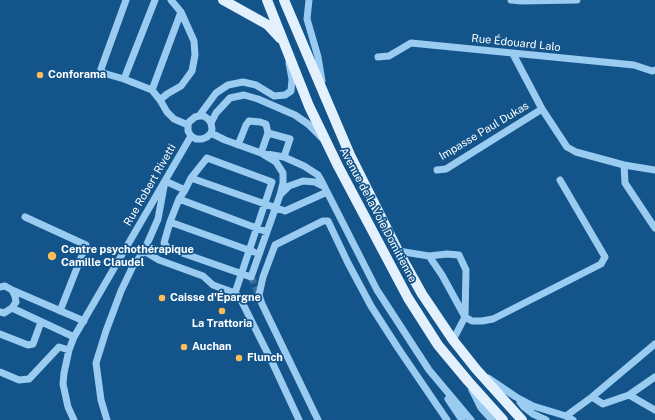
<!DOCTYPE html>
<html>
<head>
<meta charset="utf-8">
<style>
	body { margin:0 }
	canvas { display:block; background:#13548b }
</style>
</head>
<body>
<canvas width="655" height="420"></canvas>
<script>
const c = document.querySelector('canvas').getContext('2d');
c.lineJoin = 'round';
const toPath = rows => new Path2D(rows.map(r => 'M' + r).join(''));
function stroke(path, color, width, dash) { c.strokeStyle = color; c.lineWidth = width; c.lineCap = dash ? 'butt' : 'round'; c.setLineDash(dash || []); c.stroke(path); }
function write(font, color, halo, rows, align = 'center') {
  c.font = font + ' "Public Sans",sans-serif'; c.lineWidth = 3.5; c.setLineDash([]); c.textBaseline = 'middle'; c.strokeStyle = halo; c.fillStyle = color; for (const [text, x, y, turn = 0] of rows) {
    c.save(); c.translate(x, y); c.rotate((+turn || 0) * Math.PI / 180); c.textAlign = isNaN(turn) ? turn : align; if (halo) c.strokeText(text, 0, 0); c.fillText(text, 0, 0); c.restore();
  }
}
const minorTunnel = toPath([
	[251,277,260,297]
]);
const minor = toPath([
	[126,0,101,69,103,73,124,79,152,90,160,100],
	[171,0,181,12,194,41,195,55,192,71,181,86,167,94,160,100,167,112,174,119,188,125],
	[309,0,307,19,318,57,322,81],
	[511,0,521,1,577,0],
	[513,54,542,109,567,147,576,152,624,165,655,170],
	[378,57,389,56,411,43,634,65,652,71,655,70],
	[124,79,155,0],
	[152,90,181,12],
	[199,116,216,93,228,85,243,82,256,85,274,96,285,95,291,91,292,79,289,63],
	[211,123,208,119,204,116,199,116,195,117,189,122,188,125,188,131,191,136,196,139,202,139,207,137,211,133,212,129,211,123,216,113,230,98,244,95,258,99,295,115,308,124,322,138],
	[211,133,225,140,261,153,284,157,304,166,318,175,321,180,377,290,429,370,471,420],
	[268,133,290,139,284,157],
	[238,145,246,125,249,121,260,122,266,124,268,133,261,153],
	[261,153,276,162,283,173,283,183,280,195,251,277,168,248,164,243,170,222,179,199,185,190,165,181,158,219,144,251,159,260,203,276,213,285,235,293,240,298,273,364,299,420],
	[624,165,625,183,655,228],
	[437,170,446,169,542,109],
	[191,178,207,158,272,182,235,293],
	[185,190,191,178,285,211,327,192],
	[281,194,289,186,303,181,315,182,323,186],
	[179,199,267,232],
	[25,217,86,245,60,311],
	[170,222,254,252],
	[398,251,429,256,442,275,465,317],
	[429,256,447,254,459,255,466,270,465,317],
	[0,287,5,286,12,290,15,296,16,302,12,308,4,313,0,312],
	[12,290,84,321],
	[12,308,74,337],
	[0,334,28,345,33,344,41,322],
	[453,340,465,317,472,321,482,321,493,319,601,264,605,257,560,180],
	[0,372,19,380,29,379,59,347,69,350],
	[488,378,516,397,533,406,566,416,573,420],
	[472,390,481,408,492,420],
	[629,395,655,410],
	[592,397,603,404,629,395,655,377],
	[448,399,462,420],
	[520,402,524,407,533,414,546,420],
	[566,416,592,397,655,344],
	[74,420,68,407,63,384,64,373,69,350,74,337,191,136],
	[107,420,101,400,96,363,106,331,121,291,133,266,144,251],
	[318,420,262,304,259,295,263,277,275,245,323,221,328,221,348,263,371,306,398,348,447,420]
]);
const major = toPath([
	[223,0,268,25,280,38],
	[267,0,309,106,338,166,408,298,438,345,468,381,503,420],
	[284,0,350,155,398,251,422,294,453,340,476,369,522,420]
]);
const markers = [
	[40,75,4,"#ffbd59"],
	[52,256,5,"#ffbd59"],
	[162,298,4,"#ffbd59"],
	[222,311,4,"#ffbd59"],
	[184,347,4,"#ffbd59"],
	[239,358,4,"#ffbd59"]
];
const streetNames = [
	["Rue Édouard Lalo",516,43,6],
	["Impasse Paul Dukas",484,131,-31],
	["Rue Robert Rivetti",150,185,-60],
	["Avenue de la Voie Domitienne",378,215,62]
];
const poiNames = [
	["Conforama",48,75],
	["Centre psychothérapique",61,250],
	["Camille Claudel",61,263],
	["Caisse d'Épargne",170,298],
	["La Trattoria",222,324,"center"],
	["Auchan",192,347],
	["Flunch",247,358]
];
stroke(minorTunnel, '#366e9c', 7, [7, 3.5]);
stroke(minor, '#9acbf1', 7);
stroke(major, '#e3f1ff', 10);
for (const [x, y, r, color] of markers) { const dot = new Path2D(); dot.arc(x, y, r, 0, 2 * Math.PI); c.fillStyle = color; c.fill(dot); stroke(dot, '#13548b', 1.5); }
write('11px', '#fff', '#13548b', streetNames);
write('bold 11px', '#fff', '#13548b', poiNames, 'left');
</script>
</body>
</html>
